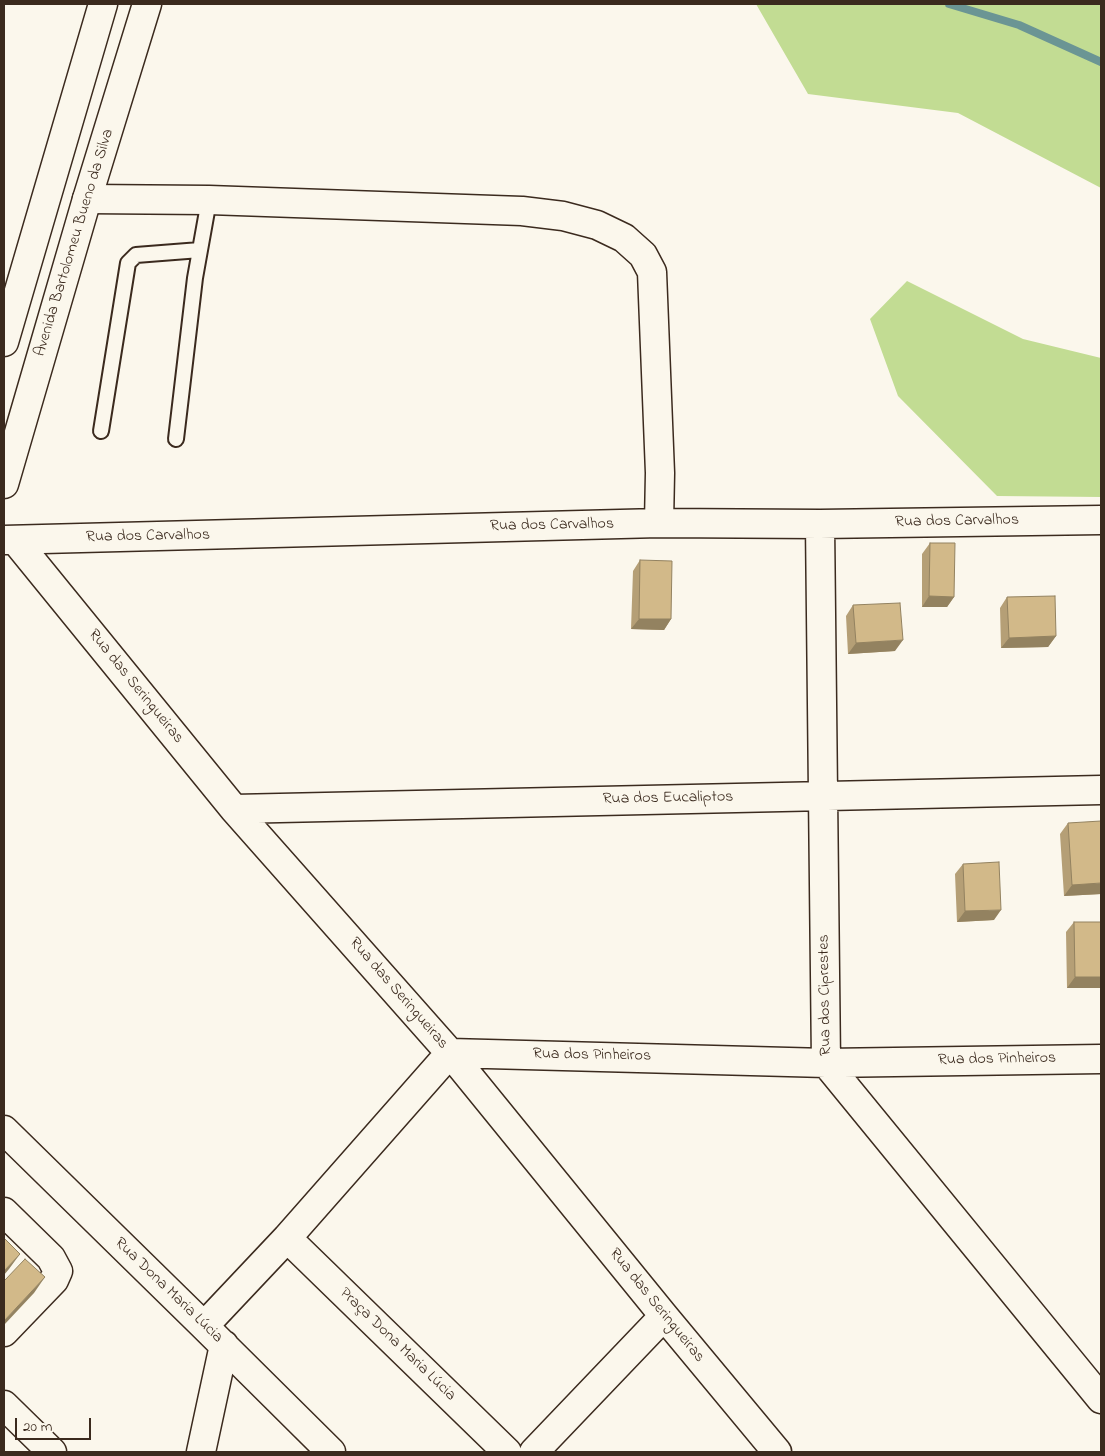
<!DOCTYPE html>
<html>
<head>
<meta charset="utf-8">
<style>
	body { margin:0 }
	#map { position:relative; width:1105px; height:1456px; overflow:hidden; background:#fbf7ec; font-family:"Indie Flower",sans-serif }
	canvas { display:block }
	.frame { position:absolute; inset:0; border:5px solid #3b2a1e; pointer-events:none }
	.scale { position:absolute; left:15px; top:1418px; width:76px; height:22px; box-sizing:border-box; border:2px solid #3b2a1e; border-top:0; padding-left:6px; font-size:15px; line-height:18px; white-space:nowrap; color:#3b2a1e; -webkit-text-stroke:4px #fbf7ec; paint-order:stroke }
</style>
</head>
<body>
<div id="map">
<canvas width="1105" height="1456"></canvas>
<div class="frame"></div>
<div class="scale">20 m</div>
</div>
<script>
const c = document.querySelector('canvas').getContext('2d');
c.lineJoin = 'round';
function fillPath(path, color) { c.fillStyle = color; c.fill(path, 'evenodd'); }
const toPath = rows => new Path2D(rows.map(r => 'M' + r).join(''));
function stroke(path, color, width, dash) { c.strokeStyle = color; c.lineWidth = width; c.lineCap = dash ? 'butt' : 'round'; c.setLineDash(dash || []); c.stroke(path); }
function write(font, color, halo, rows, align = 'center') {
  c.font = font + ' "Indie Flower",sans-serif'; c.lineWidth = 5; c.setLineDash([]); c.textBaseline = 'middle'; c.strokeStyle = halo; c.fillStyle = color; for (const [text, x, y, turn = 0] of rows) {
    c.save(); c.translate(x, y); c.rotate((+turn || 0) * Math.PI / 180); c.textAlign = isNaN(turn) ? turn : align; if (halo) c.strokeText(text, 0, 0); c.fillText(text, 0, 0); c.restore();
  }
}
const green = toPath([
	[756,4,1101,4,1101,188,958,113,808,94],
	[907,281,1023,339,1101,358,1101,497,997,496,898,396,870,319]
]);
const stream = toPath([
	[949,4,1019,25,1101,62]
]);
const lane = toPath([
	[101,431,128,263,136,255,200,250],
	[176,439,195,278,209,200]
]);
const street = toPath([
	[87,199,209,200,522,211,563,216,597,225,624,238,643,255,652,272,660,473,659,523],
	[820,524,826,1063,1101,1399],
	[4,540,659,523,820,524,1101,520],
	[15,540,234,809,450,1053,664,1316,777,1452],
	[234,809,1101,790],
	[4,1130,204,1326,331,1452],
	[4,1212,51,1258,58,1271,54,1280,4,1332],
	[287,1238,507,1452],
	[204,1326,287,1238,450,1053,826,1063,1101,1059],
	[4,1405,52,1452],
	[201,1452,224,1345],
	[534,1452,664,1316]
]);
const secondary = toPath([
	[4,342,103,4],
	[4,484,87,199,147,4]
]);
const wall = toPath([
	[930,543,954,597,947,607,922,607,922,554],
	[1101,555,1101,573,1100,556],
	[640,560,671,619,664,630,631,629,633,571],
	[1007,597,1056,636,1048,647,1001,648,1000,608],
	[853,605,895,651,848,654,846,616],
	[1068,823,1101,894,1064,896,1060,834],
	[963,864,994,920,957,922,955,874],
	[1074,922,1101,988,1067,988,1066,932]
]);
const shadedWall = toPath([
	[929,596,954,597,947,607,922,607],
	[639,619,671,619,664,630,631,629],
	[1056,636,1048,647,1001,648,1009,638],
	[903,640,895,651,848,654,856,643],
	[1101,883,1101,894,1064,896,1072,885],
	[1001,910,994,920,957,922,965,911],
	[1075,977,1101,977,1101,988,1067,988],
	[20,1254,9,1269,4,1275,4,1271],
	[45,1277,34,1293,4,1325,4,1321]
]);
const building = toPath([
	[930,543,955,543,954,597,929,596,930,543],
	[640,560,672,561,671,619,639,619,640,560],
	[1055,596,1056,636,1009,638,1007,597,1055,596],
	[900,603,903,640,856,643,853,605,900,603],
	[1101,821,1101,883,1072,885,1068,823,1101,821],
	[999,862,1001,910,965,911,963,864,999,862],
	[1074,922,1101,922,1101,977,1075,977,1074,922],
	[4,1238,20,1254,4,1271,4,1238],
	[25,1259,45,1277,4,1321,4,1279,5,1280,25,1259]
]);
const streetNames = [
	["Avenida Bartolomeu Bueno da Silva",75,243,-73],
	["Rua dos Carvalhos",957,522,-1],
	["Rua dos Carvalhos",552,526,-1],
	["Rua dos Carvalhos",148,537,-1],
	["Rua das Seringueiras",135,687,51],
	["Rua dos Eucaliptos",668,799,-1],
	["Rua das Seringueiras",398,994,49],
	["Rua dos Ciprestes",826,995,-91],
	["Rua dos Pinheiros",592,1056,1],
	["Rua dos Pinheiros",997,1060,-1],
	["Rua Dona Maria Lúcia",168,1291,44],
	["Rua das Seringueiras",656,1306,51],
	["Praça Dona Maria Lúcia",397,1345,44]
];
fillPath(green, '#c2dc93');
stroke(stream, '#6b9594', 8);
stroke(lane, '#3b2a1e', 18);
stroke(street, '#3b2a1e', 31);
stroke(secondary, '#3b2a1e', 31);
stroke(lane, '#fbf7ec', 14);
stroke(street, '#fbf7ec', 28);
stroke(secondary, '#fbf7ec', 28);
fillPath(wall, '#b59f76');
fillPath(shadedWall, '#938260');
fillPath(building, '#d2b989');
stroke(building, '#938260', 1);
write('16px', '#3b2a1e', '#fbf7ec', streetNames);
</script>
</body>
</html>
